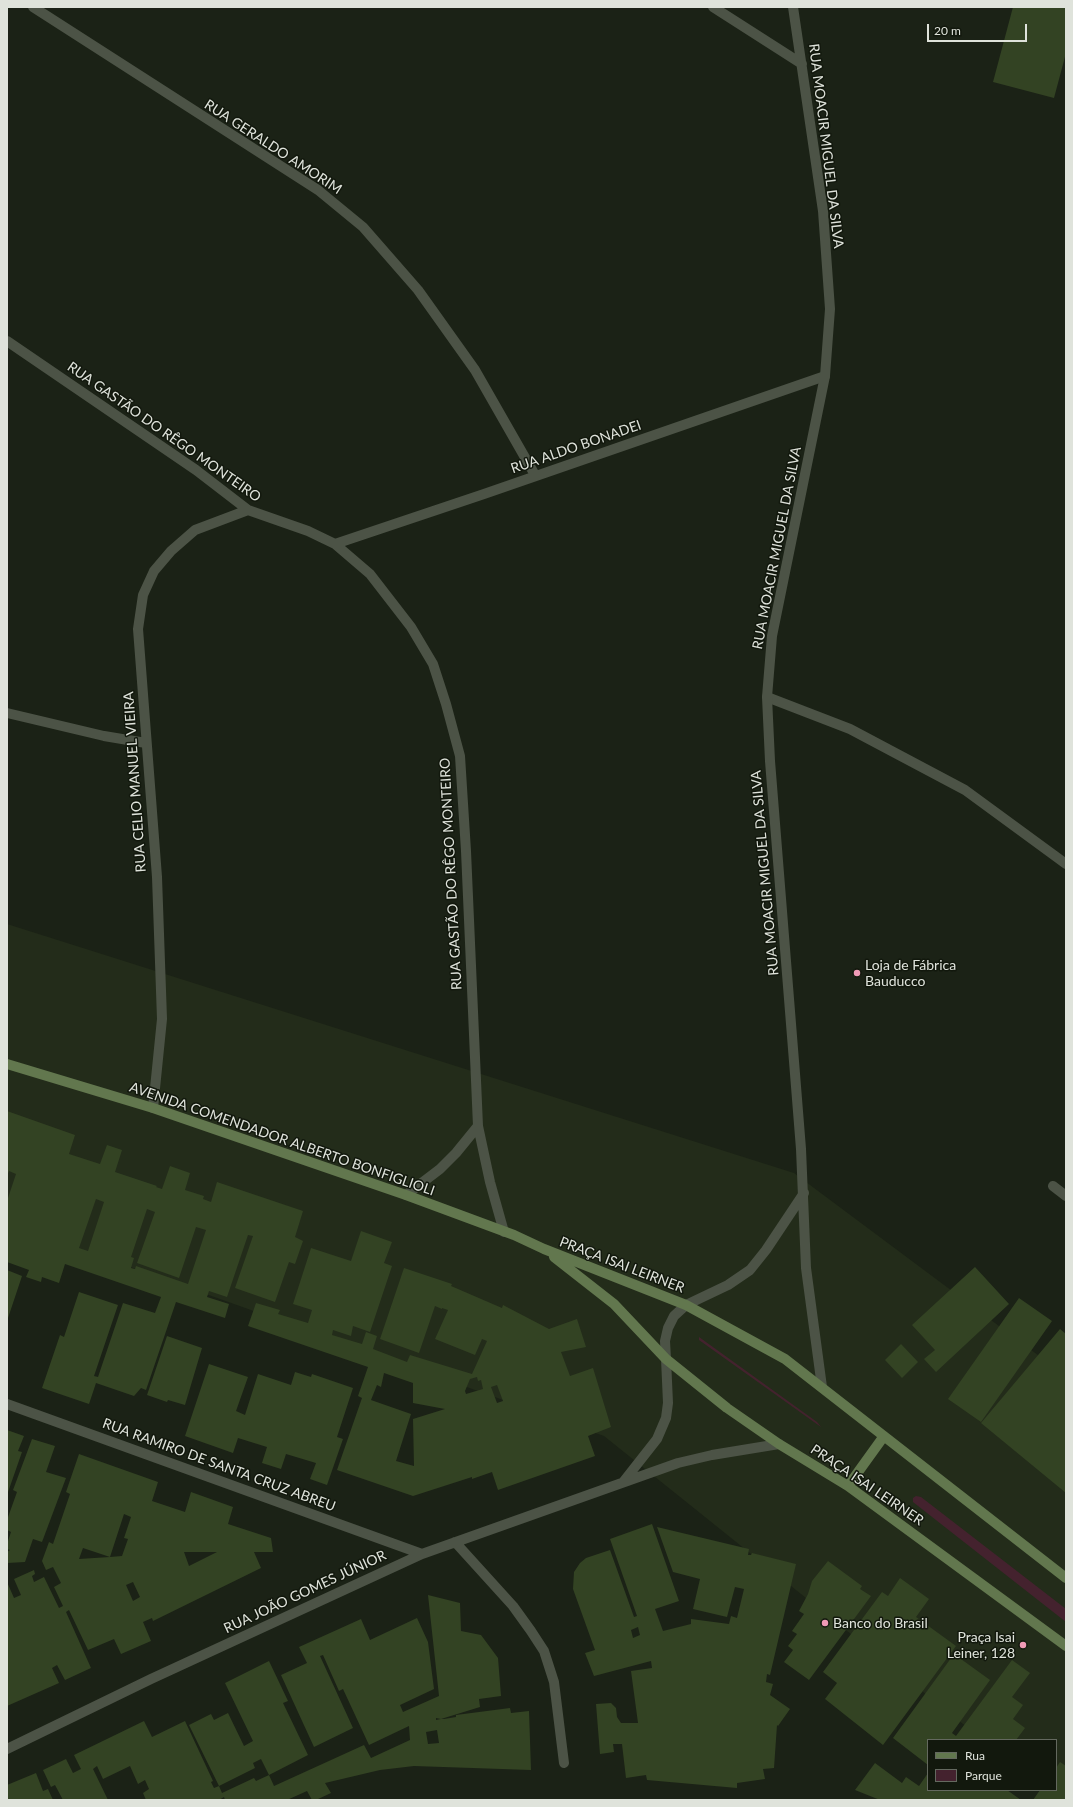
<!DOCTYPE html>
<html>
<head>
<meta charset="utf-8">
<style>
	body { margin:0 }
	#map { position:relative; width:1073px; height:1807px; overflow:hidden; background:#1b2216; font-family:Lato,sans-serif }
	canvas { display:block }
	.frame { position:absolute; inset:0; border:8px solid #dfe3db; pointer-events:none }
	.legend { position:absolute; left:927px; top:1739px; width:130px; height:52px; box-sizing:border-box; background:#12180d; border:1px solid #64695f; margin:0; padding:5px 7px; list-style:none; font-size:12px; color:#dfe3db }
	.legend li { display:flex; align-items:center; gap:8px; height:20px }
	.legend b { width:20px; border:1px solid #64695f }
	.scale { position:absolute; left:927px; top:24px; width:100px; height:18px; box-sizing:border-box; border:2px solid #dfe3db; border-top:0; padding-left:5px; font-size:12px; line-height:14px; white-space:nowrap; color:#dfe3db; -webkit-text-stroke:3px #12180d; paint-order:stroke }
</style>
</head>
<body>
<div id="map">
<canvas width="1073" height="1807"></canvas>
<div class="frame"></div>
<ul class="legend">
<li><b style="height:5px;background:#62774e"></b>Rua</li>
<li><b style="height:11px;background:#44222e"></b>Parque</li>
</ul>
<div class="scale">20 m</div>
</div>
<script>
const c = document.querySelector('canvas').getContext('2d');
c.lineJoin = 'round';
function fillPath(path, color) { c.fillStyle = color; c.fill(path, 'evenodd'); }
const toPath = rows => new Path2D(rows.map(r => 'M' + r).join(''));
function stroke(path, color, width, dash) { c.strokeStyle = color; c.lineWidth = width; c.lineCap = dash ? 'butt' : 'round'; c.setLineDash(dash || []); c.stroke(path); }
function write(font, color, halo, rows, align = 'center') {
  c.font = font + ' Lato,sans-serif'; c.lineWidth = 3; c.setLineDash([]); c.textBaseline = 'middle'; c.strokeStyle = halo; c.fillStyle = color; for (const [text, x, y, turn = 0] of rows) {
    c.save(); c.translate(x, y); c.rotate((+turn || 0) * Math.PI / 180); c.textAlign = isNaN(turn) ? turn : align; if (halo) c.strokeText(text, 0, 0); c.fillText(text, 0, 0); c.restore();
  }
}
const built = toPath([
	[7,924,794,1173,1066,1376,1066,1800,1056,1790,1056,1740,983,1740,604,1436,7,1223]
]);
const green = toPath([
	[699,1337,817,1422,821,1427,699,1340],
	[916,1496,921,1497,1066,1609,1066,1622,913,1502,913,1498]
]);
const building = toPath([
	[1013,7,1066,7,1066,53,1054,98,993,82],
	[7,1111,75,1135,69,1154,100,1164,107,1145,122,1150,115,1172,157,1186,156,1187,162,1189,170,1166,190,1173,185,1190,204,1196,203,1199,211,1202,217,1182,303,1211,295,1237,303,1241,295,1264,289,1262,275,1302,235,1288,253,1236,248,1235,227,1297,209,1291,207,1297,229,1304,225,1318,176,1302,146,1390,141,1388,134,1396,96,1383,89,1404,42,1388,60,1335,64,1337,79,1292,118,1305,94,1376,98,1377,123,1303,155,1313,161,1297,65,1264,59,1283,42,1277,41,1282,26,1277,29,1270,7,1262,7,1201,16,1174,9,1171,7,1176],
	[96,1199,104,1202,88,1251,79,1248],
	[147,1209,155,1212,137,1263,179,1278,196,1227,206,1230,188,1284,136,1266,135,1269,131,1268,134,1258,131,1257],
	[361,1231,392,1242,384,1263,392,1266,370,1332,353,1326,351,1336,333,1330,332,1335,362,1344,366,1332,377,1336,373,1349,407,1362,410,1355,472,1374,487,1341,482,1339,475,1355,435,1339,448,1310,442,1308,442,1309,435,1306,419,1353,380,1339,404,1268,452,1284,451,1286,502,1308,503,1305,549,1329,577,1319,586,1347,561,1352,570,1376,593,1368,611,1427,588,1436,595,1456,498,1490,492,1472,472,1479,472,1477,413,1496,337,1470,362,1398,358,1396,368,1367,248,1326,256,1303,280,1310,278,1314,308,1323,312,1310,293,1304,311,1248,351,1261],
	[384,1373,413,1383,413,1403,445,1409,413,1419,414,1466,396,1461,411,1414,371,1400,377,1385,381,1387],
	[477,1377,478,1381,481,1380,483,1389,466,1394,465,1391,470,1379],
	[497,1385,503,1401,497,1403,491,1387],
	[975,1267,1009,1304,936,1372,924,1359,935,1350,912,1325],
	[7,1270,22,1276,7,1321],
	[1019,1298,1052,1321,981,1422,948,1399],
	[1060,1329,1066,1334,1066,1493,981,1423],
	[167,1336,202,1348,185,1405,168,1400,167,1402,147,1395],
	[901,1344,918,1362,902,1378,885,1360],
	[209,1364,248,1377,236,1411,245,1415,258,1374,291,1385,295,1372,311,1377,312,1374,353,1388,337,1437,343,1439,327,1485,310,1479,316,1463,286,1454,281,1469,262,1463,267,1447,238,1438,233,1453,185,1436],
	[7,1430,24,1436,18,1451,22,1452,7,1495],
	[32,1439,55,1446,46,1472,66,1478,42,1542,33,1539,25,1562,7,1563,7,1552,10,1550,7,1549,7,1544,11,1532,7,1530,7,1520,17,1492,13,1490],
	[79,1454,158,1482,152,1501,185,1512,191,1492,233,1507,228,1524,271,1538,273,1552,254,1552,261,1568,153,1621,152,1618,143,1622,151,1641,121,1654,114,1639,88,1650,69,1610,66,1612,91,1668,65,1680,57,1665,52,1668,59,1683,7,1706,7,1582,14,1598,21,1595,14,1579,34,1570,35,1574,32,1576,34,1582,44,1577,59,1608,63,1606,54,1587,61,1583,53,1567,46,1570,42,1561,49,1542,53,1544,70,1494,66,1492],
	[124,1514,131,1517,124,1538,128,1539,122,1556,110,1557],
	[83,1548,110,1557,79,1559],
	[184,1552,217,1552,189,1566],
	[133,1582,140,1597,133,1601,126,1585],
	[652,1524,679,1601,655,1609,663,1631,691,1624,691,1619,729,1624,731,1616,737,1618,744,1589,735,1587,727,1617,693,1609,700,1579,673,1572,657,1527,749,1549,748,1555,751,1555,752,1553,796,1564,770,1675,767,1674,766,1682,773,1684,770,1695,790,1709,778,1726,777,1725,774,1768,763,1769,765,1779,737,1783,737,1788,647,1780,646,1775,626,1778,622,1744,613,1744,614,1752,600,1754,596,1704,611,1703,616,1708,617,1717,621,1723,638,1723,631,1671,652,1668,651,1661,594,1676,585,1653,595,1650,573,1589,574,1572,580,1563,586,1558,610,1550,634,1617,637,1616,610,1539],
	[638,1627,640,1635,633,1638,631,1630],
	[828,1561,862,1586,860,1589,871,1596,809,1680,784,1662,793,1650,788,1646,797,1634,792,1631,804,1614,799,1611,808,1594,812,1581],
	[900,1578,929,1599,916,1617,956,1646,883,1745,825,1699,837,1683,823,1672,882,1592,888,1596],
	[428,1595,460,1603,461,1631,481,1635,498,1658,501,1696,479,1699,480,1707,441,1719,436,1718,436,1720,441,1719,444,1719,456,1717,456,1715,510,1708,511,1713,529,1711,531,1770,414,1766,380,1770,325,1783,331,1793,316,1800,312,1800,307,1791,287,1800,225,1800,224,1797,219,1800,146,1800,143,1793,149,1789,145,1780,138,1784,130,1766,103,1779,97,1766,93,1769,108,1800,63,1800,55,1785,51,1787,43,1770,66,1759,73,1773,81,1769,74,1755,144,1721,152,1737,185,1721,213,1781,211,1782,214,1788,219,1786,189,1725,211,1714,214,1720,228,1713,244,1746,253,1741,225,1683,269,1661,288,1701,283,1703,308,1755,269,1775,261,1759,253,1763,255,1768,219,1786,222,1793,254,1778,256,1781,269,1775,274,1786,364,1745,371,1758,410,1740,409,1726,369,1745,343,1689,339,1691,323,1655,320,1656,353,1728,314,1747,281,1675,307,1663,299,1647,361,1619,370,1640,417,1618,428,1642,434,1689,400,1705,403,1712,439,1696],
	[437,1730,439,1743,428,1744,426,1732],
	[954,1654,990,1680,952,1733,956,1736,1012,1660,1030,1673,1012,1697,1023,1705,1013,1719,1025,1728,1016,1740,928,1740,928,1765,893,1738],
	[1060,1762,1066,1766,1066,1800,1033,1800,1040,1790,1056,1790,1056,1768],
	[875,1763,902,1783,906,1777,919,1786,928,1773,928,1790,1007,1790,1021,1800,880,1800,855,1790],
	[36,1773,43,1791,48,1789,53,1800,7,1800,7,1785]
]);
const minor = toPath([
	[33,7,318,190,363,227,418,290,475,370,535,475],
	[7,341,196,470,248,510,308,531,335,544,370,574,411,627,433,664,446,704,460,756,466,851,478,1126,490,1182,504,1232],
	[335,544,484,494,825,376],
	[767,697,850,729,965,790,1066,864],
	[7,713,104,736,146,743],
	[153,1108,162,1019,157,877,138,629,143,595,154,571,171,551,195,530,248,510],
	[1053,1186,1066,1196],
	[406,1195,440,1169,456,1153,478,1126],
	[7,1404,422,1554],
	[624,1481,657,1439,666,1418,668,1403,666,1359],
	[455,1542,513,1606,531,1631,544,1651,554,1682,564,1763],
	[7,1749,151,1679,422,1554,678,1463,712,1455,779,1444]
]);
const tertiary = toPath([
	[713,7,802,64],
	[793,7,823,211,830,309,825,376,772,636,767,697,770,761,801,1149,806,1268,822,1387],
	[666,1359,665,1341,668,1328,674,1316,686,1305,728,1285,750,1270,766,1250,804,1193]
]);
const secondary = toPath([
	[7,1064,153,1108,406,1195,514,1235,544,1249,686,1305,785,1359,1066,1578],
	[554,1257,614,1304,666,1359,727,1408,779,1444,848,1486,1066,1646],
	[848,1486,884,1436]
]);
const markers = [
	[857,973,4,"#f09ab6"],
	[825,1623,4,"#f09ab6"],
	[1023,1645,4,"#f09ab6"]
];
const streetNames = [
	["RUA MOACIR MIGUEL DA SILVA",826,146,83],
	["RUA GERALDO AMORIM",273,147,33],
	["RUA GASTÃO DO RÊGO MONTEIRO",164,432,35],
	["RUA ALDO BONADEI",576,447,-19],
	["RUA MOACIR MIGUEL DA SILVA",777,548,-79],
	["RUA CELIO MANUEL VIEIRA",135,782,-94],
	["RUA MOACIR MIGUEL DA SILVA",765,873,-95],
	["RUA GASTÃO DO RÊGO MONTEIRO",451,874,-93],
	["AVENIDA COMENDADOR ALBERTO BONFIGLIOLI",282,1139,19],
	["PRAÇA ISAI LEIRNER",622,1265,21],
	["RUA RAMIRO DE SANTA CRUZ ABREU",219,1465,20],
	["PRAÇA ISAI LEIRNER",867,1485,34],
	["RUA JOÃO GOMES JÚNIOR",305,1592,-25]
];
const poiNames = [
	["Loja de Fábrica",865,965],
	["Bauducco",865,981],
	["Banco do Brasil",833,1623],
	["Praça Isai",1015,1637,"right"],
	["Leiner, 128",1015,1653,"right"]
];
fillPath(built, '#232c1a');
fillPath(green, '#44222e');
fillPath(building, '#334323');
stroke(minor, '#4c5346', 10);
stroke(tertiary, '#4c5346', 10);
stroke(secondary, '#62774e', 10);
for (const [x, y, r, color] of markers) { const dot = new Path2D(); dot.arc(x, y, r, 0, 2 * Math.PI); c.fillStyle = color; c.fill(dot); stroke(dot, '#12180d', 1.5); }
write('14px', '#dfe3db', '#12180d', streetNames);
write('14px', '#dfe3db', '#12180d', poiNames, 'left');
</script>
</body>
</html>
